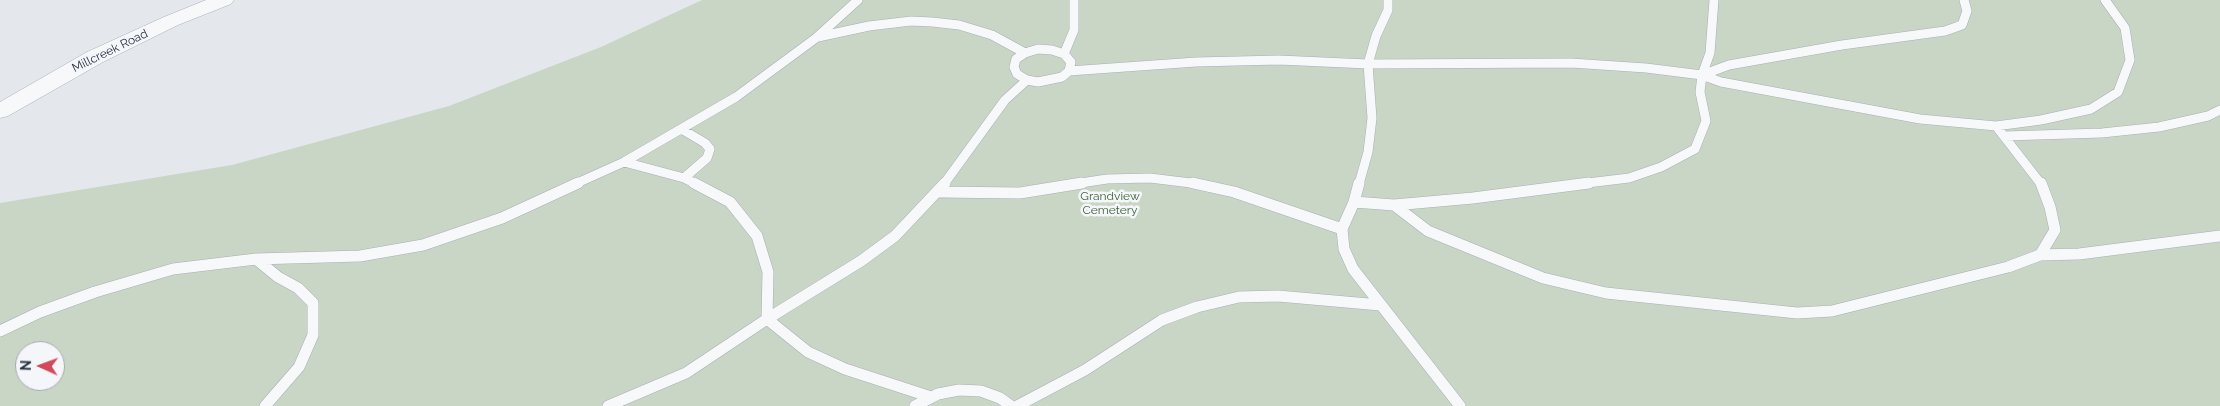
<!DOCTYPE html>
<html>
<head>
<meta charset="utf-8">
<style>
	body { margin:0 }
	#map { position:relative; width:2220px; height:406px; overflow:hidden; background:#e4e7ec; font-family:Raleway,sans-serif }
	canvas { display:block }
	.north { position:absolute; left:15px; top:341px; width:50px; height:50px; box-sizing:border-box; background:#f4f6f9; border:1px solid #a4a8b1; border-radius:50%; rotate:272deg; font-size:14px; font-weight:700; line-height:20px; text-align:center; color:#2b3445 }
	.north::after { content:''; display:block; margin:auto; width:18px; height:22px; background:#d1495b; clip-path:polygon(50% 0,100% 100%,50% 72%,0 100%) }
</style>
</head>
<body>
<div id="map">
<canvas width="2220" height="406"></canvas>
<div class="north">N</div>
</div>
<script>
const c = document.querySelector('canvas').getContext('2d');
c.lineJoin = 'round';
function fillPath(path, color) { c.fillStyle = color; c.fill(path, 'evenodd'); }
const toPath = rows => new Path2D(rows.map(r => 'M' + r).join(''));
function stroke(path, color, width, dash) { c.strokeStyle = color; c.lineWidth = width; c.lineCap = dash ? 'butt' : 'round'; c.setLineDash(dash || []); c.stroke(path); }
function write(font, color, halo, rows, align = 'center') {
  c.font = font + ' Raleway,sans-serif'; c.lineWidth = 5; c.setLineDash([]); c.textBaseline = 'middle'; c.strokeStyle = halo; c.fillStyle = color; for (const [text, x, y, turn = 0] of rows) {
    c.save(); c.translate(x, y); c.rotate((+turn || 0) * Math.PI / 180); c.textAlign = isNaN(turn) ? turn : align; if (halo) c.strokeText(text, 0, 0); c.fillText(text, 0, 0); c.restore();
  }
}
const green = toPath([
	[702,0,2220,0,2220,406,0,406,0,203,232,165,449,106,601,47],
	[25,351,55,351,55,381,25,381]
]);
const serviceFar1 = toPath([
	[818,37,869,26,911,21,932,22,959,25,992,35,1025,53],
	[1038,49,1052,50,1064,54,1071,62,1069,71,1062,77,1038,82,1027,80,1017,74,1014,67,1016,59,1025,53,1038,49],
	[1064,54,1074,30,1074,0],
	[1069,71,1196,62,1279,60,1368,64,1571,63,1646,68,1702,75,1721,82,1920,119,1996,126,2041,120,2091,109,2118,92,2130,60,2125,28,2105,0],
	[1702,75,1729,65,1842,45,1945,31,1962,25,1967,11,1964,0],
	[1996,126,2041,184],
	[683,130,705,143,710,149,707,158,684,178],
	[2005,136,2102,133,2159,127,2208,116,2220,110],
	[624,162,684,178,696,184],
	[575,184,624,162,736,97,816,38,858,0],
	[944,184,1005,100,1027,80],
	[1074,184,1107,179,1150,178,1199,184],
	[1359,184,1368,152,1372,118,1368,64,1376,36,1388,10,1388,0],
	[1579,184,1629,178,1661,167,1695,149,1706,121,1700,92,1702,75,1710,53,1714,0]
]);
const service = toPath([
	[694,183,730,202,757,236,768,272,767,319,808,352,845,369,931,397],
	[1193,183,1234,192,1342,229],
	[1359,183,1354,202,1342,229,1344,249,1353,269,1460,406],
	[939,192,1020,193,1082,183],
	[1354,202,1394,205,1473,198,1589,183],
	[1394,205,1428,231,1543,278,1606,293,1797,313,1832,311,2008,267,2040,255,2055,230,2050,207,2041,183],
	[2040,255,2079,254,2220,236],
	[256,259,278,277,298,288,313,303,313,335,299,367,265,406],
	[0,331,40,312,95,292,173,269,256,259,360,256,423,245,502,218,578,183],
	[608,406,686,373,767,319,861,261,895,236,945,183],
	[915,406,938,394,959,390,981,391,1000,398,1011,406],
	[1017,406,1085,370,1162,320,1197,307,1239,297,1278,296,1380,305]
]);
const tertiary = toPath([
	[206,0,234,0,231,4,178,25,103,62,8,116,0,118,0,102,87,52,164,17,206,0]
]);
const streetNames = [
	["Millcreek Road",110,51,-26]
];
const parkNames = [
	["Grandview",1110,196],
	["Cemetery",1110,210]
];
fillPath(green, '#c9d6c5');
stroke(serviceFar1, '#a9aeb7', 10);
stroke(service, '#a9aeb7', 12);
stroke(tertiary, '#a9aeb7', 1);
stroke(serviceFar1, '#f7f8fa', 9);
stroke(service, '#f7f8fa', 11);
fillPath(tertiary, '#f7f8fa');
write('12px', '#2b3445', '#f4f6f9', streetNames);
write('12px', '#3f6138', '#f4f6f9', parkNames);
</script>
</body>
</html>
